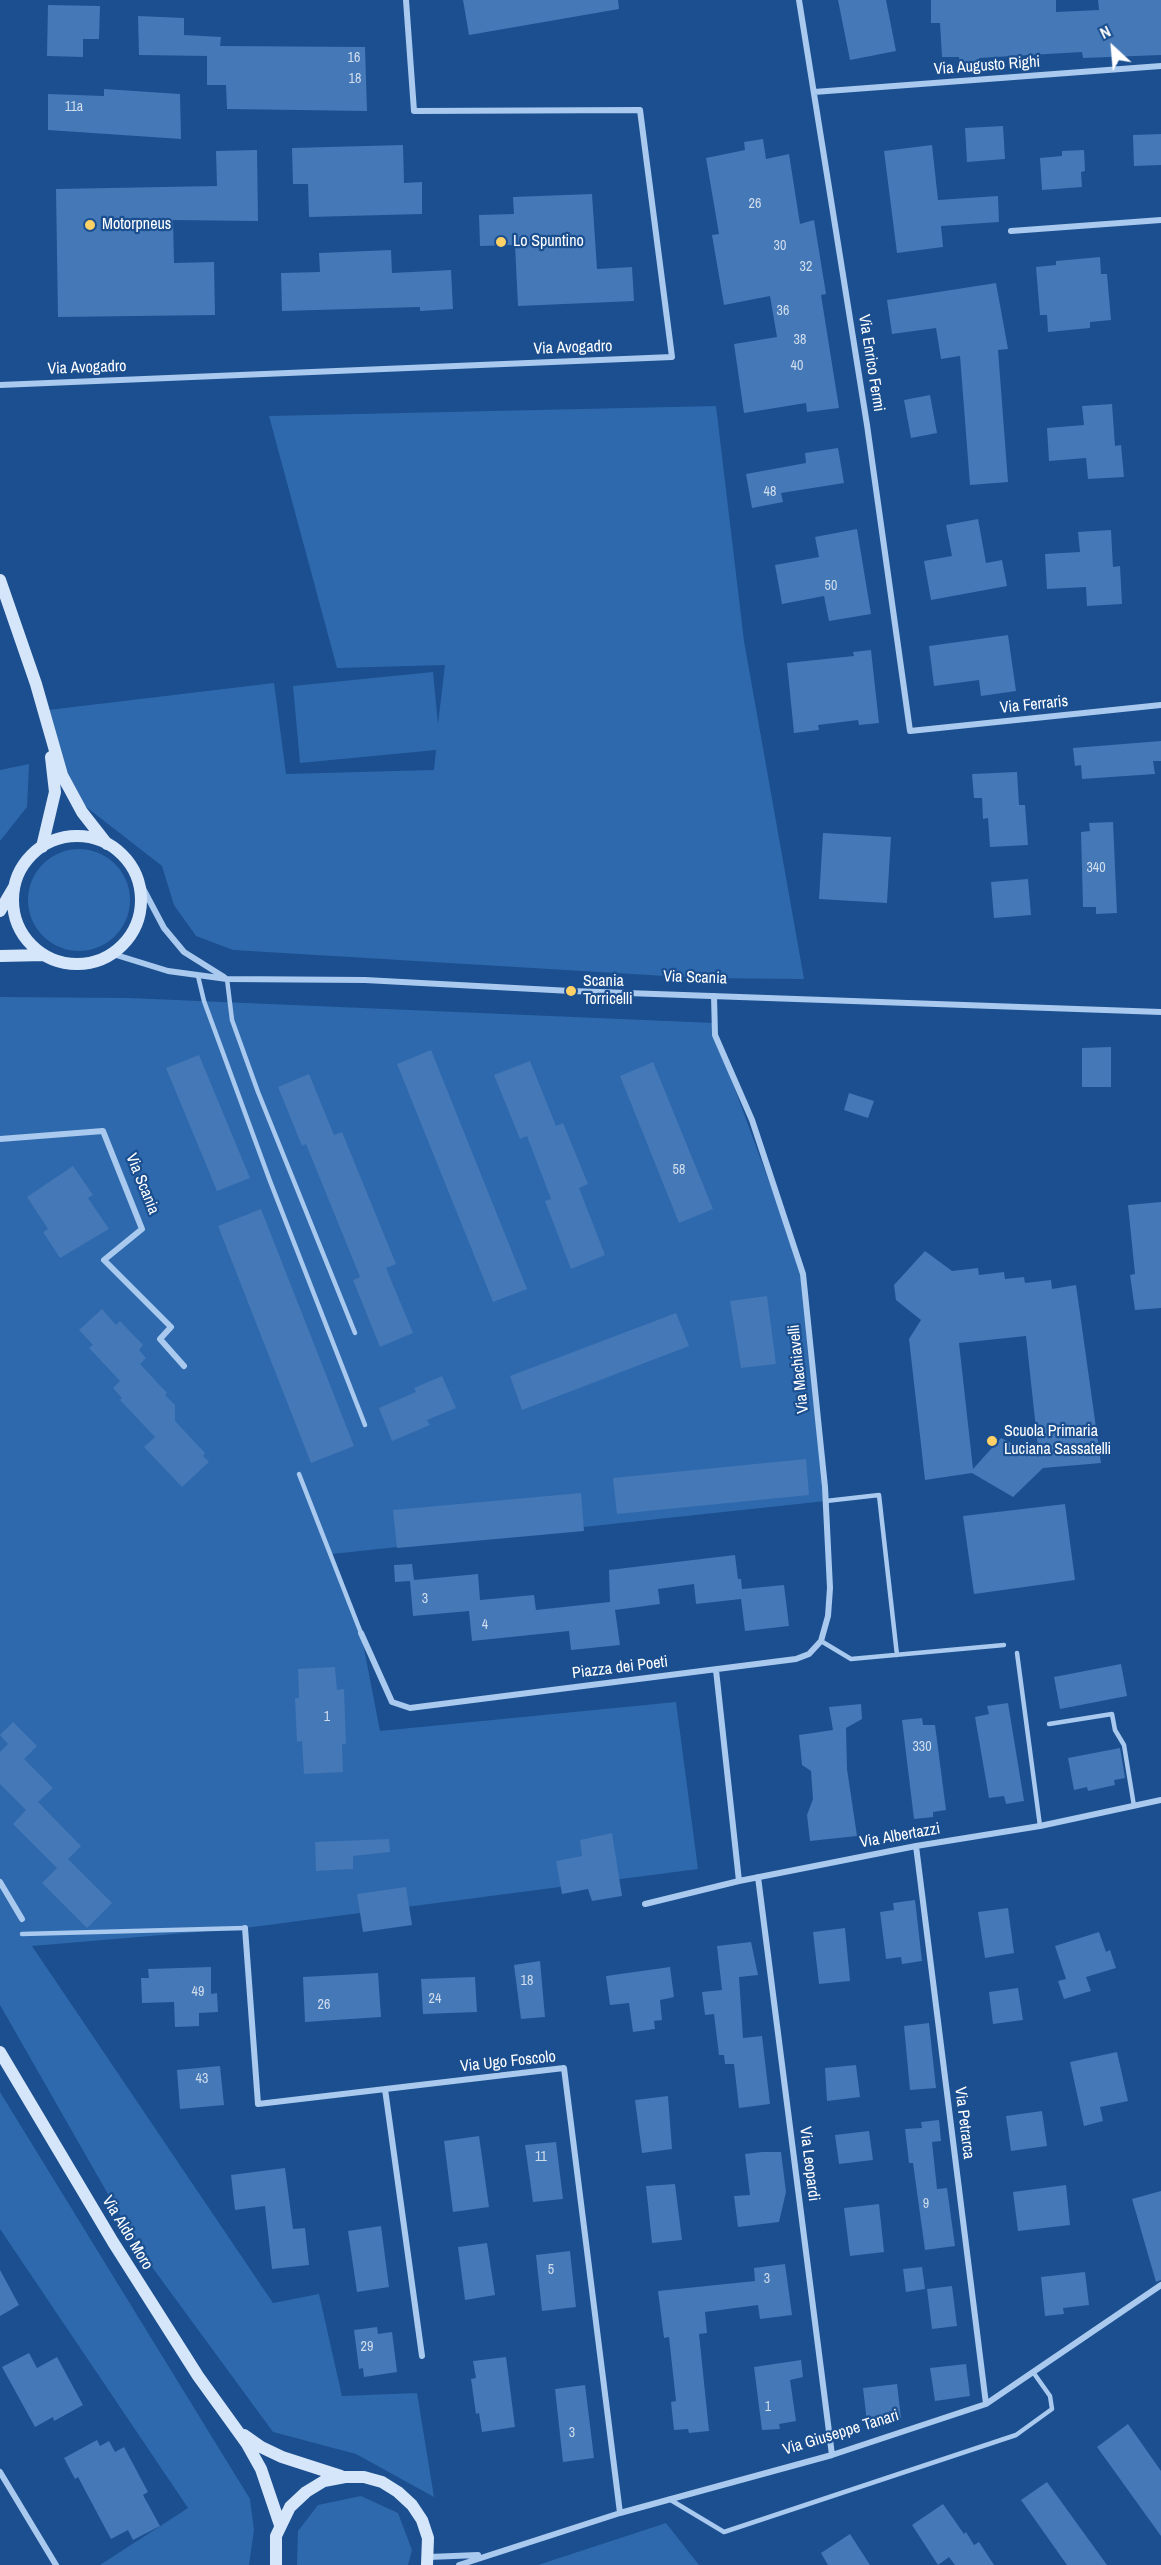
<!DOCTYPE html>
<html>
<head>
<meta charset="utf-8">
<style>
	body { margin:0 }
	#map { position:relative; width:1161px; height:2565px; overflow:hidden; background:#1b4f8f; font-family:"Archivo Narrow",sans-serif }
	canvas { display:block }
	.north { position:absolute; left:1083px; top:18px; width:60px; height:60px; -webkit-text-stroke:4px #1b4f8f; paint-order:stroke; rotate:334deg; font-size:16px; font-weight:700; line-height:24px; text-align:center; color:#fff }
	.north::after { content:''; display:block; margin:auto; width:21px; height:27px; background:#fff; clip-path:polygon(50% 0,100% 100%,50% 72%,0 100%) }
</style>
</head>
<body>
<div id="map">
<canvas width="1161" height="2565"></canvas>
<div class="north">N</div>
</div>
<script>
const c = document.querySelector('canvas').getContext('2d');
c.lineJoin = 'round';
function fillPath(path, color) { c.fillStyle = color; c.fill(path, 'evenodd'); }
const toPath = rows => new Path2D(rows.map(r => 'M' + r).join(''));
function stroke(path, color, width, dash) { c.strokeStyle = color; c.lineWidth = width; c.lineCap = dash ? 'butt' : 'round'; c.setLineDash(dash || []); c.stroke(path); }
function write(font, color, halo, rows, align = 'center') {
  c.font = font + ' "Archivo Narrow",sans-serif'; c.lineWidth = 4.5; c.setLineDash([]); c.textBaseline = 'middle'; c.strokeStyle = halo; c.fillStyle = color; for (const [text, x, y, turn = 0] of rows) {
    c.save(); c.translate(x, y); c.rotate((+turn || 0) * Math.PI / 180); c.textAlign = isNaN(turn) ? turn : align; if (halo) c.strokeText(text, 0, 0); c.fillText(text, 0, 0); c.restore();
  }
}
const green = toPath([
	[716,406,744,641,804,979,699,978,233,950,196,936,174,905,162,866,58,785,40,711,274,683,286,774,434,770,436,750,300,763,293,686,433,672,438,724,445,665,337,668,269,416],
	[29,764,27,807,0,841,0,770],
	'28 900a51 51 0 1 1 102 0a51 51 0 1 1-102 0Z',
	[0,997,129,998,714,1023,715,1035,803,1274,826,1501,332,1554,361,1633,380,1731,676,1702,698,1869,245,1928,32,1946,273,2303,319,2294,342,2396,417,2393,434,2497,356,2454,273,2432,141,2252,0,2005],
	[0,2092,250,2499,254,2530,249,2565,100,2565,188,2508,0,2229],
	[361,2496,398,2513,412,2550,408,2565,297,2565,298,2531,318,2505],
	[666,2523,699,2565,538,2565]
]);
const building = toPath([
	[463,0,618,0,619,9,469,35],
	[838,0,886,0,896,51,850,60],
	[931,0,1056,0,1056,12,1099,10,1098,0,1161,0,1161,55,1083,58,1082,52,979,58,979,62,959,62,959,57,942,57,940,23,931,23],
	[48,5,100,6,99,39,83,39,83,57,47,56],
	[138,16,184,18,184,35,221,37,220,46,365,47,367,111,227,109,226,85,207,85,207,56,139,55],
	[104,89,180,94,181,139,48,130,48,94,104,96],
	[1003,126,1005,159,967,162,965,128],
	[1161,134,1161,165,1134,166,1133,135],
	[763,139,766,159,789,154,800,224,814,220,826,294,821,295,839,408,807,412,806,403,744,413,734,344,777,337,770,296,724,305,712,235,719,234,706,158,745,150,744,142],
	[403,145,404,183,422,182,422,214,309,217,308,184,293,184,292,148],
	[932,145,938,200,998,196,999,222,941,226,943,247,897,253,884,151],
	[257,150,258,221,173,220,174,263,214,262,215,315,58,317,56,189,217,186,216,151],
	[1084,150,1085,171,1081,172,1082,187,1042,190,1040,158,1062,156,1062,151],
	[592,194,597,269,632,267,634,301,518,306,515,245,480,246,479,215,514,214,513,197],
	[391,250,392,273,451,270,453,309,420,311,420,307,282,311,281,273,320,272,319,253],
	[1100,257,1101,274,1107,274,1111,320,1090,322,1090,328,1048,332,1047,315,1040,315,1036,267,1056,265,1056,261],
	[996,283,1008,349,998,350,1008,482,970,485,960,356,941,359,936,328,892,334,887,300],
	[930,395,937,433,911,438,904,400],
	[1112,404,1115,446,1121,445,1124,477,1088,479,1086,458,1049,461,1047,428,1084,425,1082,406],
	[838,448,844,483,781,493,783,502,752,508,746,474,806,463,805,453],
	[978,519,986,563,1002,560,1007,586,931,600,924,561,952,556,946,525],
	[857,529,871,614,829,621,824,596,782,604,775,565,819,557,815,537],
	[1111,530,1113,567,1120,566,1122,604,1087,606,1086,587,1047,589,1045,554,1080,552,1078,532],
	[1008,635,1016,691,981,696,979,680,934,686,929,646],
	[871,650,879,723,859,725,858,720,818,725,819,730,794,733,787,663,854,656,853,652],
	[1161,741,1161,761,1153,761,1155,774,1082,779,1081,765,1075,766,1073,748],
	[1017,772,1019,805,1025,805,1028,845,990,847,988,818,983,819,982,798,974,798,972,774],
	[1113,822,1117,913,1096,914,1096,907,1083,907,1081,832,1090,831,1089,823],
	[823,833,891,837,887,903,819,899],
	[1028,879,1031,915,994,918,991,882],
	[1111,1047,1111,1087,1082,1087,1082,1048],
	[431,1050,527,1289,493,1302,397,1064],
	[199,1055,250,1178,217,1191,166,1068],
	[530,1061,556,1126,563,1123,588,1184,579,1188,605,1255,571,1269,545,1201,551,1199,527,1136,520,1139,494,1075],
	[653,1062,713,1209,679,1223,620,1076],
	[309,1074,334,1135,342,1132,396,1264,386,1268,413,1333,380,1347,353,1280,360,1277,306,1144,302,1146,278,1087],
	[849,1093,874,1101,868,1118,844,1110],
	[73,1166,93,1195,88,1198,109,1229,60,1258,43,1232,48,1229,27,1197],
	[1161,1202,1161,1308,1135,1310,1130,1275,1135,1274,1128,1205],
	[261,1209,354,1446,311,1463,218,1226],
	[925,1251,952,1271,978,1268,979,1275,1004,1272,1005,1279,1024,1277,1025,1283,1051,1280,1052,1289,1076,1285,1101,1463,1043,1468,1013,1497,972,1473,925,1480,909,1339,921,1320,896,1300,894,1285],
	[1026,1336,1039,1457,1001,1438,973,1469,959,1343],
	[767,1296,776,1364,741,1368,730,1301],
	[102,1309,116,1325,120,1321,143,1345,139,1350,146,1358,140,1364,167,1393,165,1395,175,1405,175,1421,205,1453,203,1456,209,1462,182,1487,144,1447,155,1437,120,1400,122,1398,113,1388,120,1381,89,1348,93,1345,79,1330],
	[676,1313,689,1346,522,1410,510,1376],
	[442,1376,456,1408,427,1420,430,1425,392,1441,379,1408,416,1392,414,1388],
	[806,1459,809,1495,617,1514,613,1478],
	[581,1493,584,1531,397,1548,393,1510],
	[1065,1504,1075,1580,974,1594,963,1516],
	[735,1555,738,1579,741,1579,742,1589,784,1585,789,1626,745,1631,741,1599,696,1604,694,1584,658,1589,660,1604,615,1610,620,1645,571,1650,569,1631,472,1641,469,1611,413,1616,410,1581,395,1582,394,1565,412,1564,414,1580,478,1574,480,1600,534,1595,536,1610,610,1602,609,1570],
	[1121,1664,1127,1696,1060,1709,1054,1677],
	[335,1667,337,1690,344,1689,346,1744,342,1744,343,1772,304,1774,302,1741,297,1742,295,1698,299,1698,298,1669],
	[1008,1703,1024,1801,1006,1804,1004,1796,989,1798,975,1717,989,1714,987,1706],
	[861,1704,862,1719,846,1728,847,1769,857,1836,810,1841,807,1815,813,1799,811,1771,802,1765,799,1735,833,1730,829,1707],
	[922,1718,923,1725,935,1725,946,1810,933,1812,933,1817,914,1819,902,1720],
	[13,1722,37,1746,24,1759,53,1788,38,1802,81,1846,68,1859,112,1903,87,1928,42,1883,57,1868,13,1824,26,1810,0,1784,0,1752,8,1744,0,1735],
	[1120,1748,1125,1778,1114,1780,1115,1785,1088,1791,1087,1787,1074,1790,1068,1758],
	[612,1833,622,1896,592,1901,588,1889,562,1894,556,1861,582,1856,580,1840],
	[389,1839,390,1852,353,1856,353,1869,316,1871,315,1842],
	[406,1887,412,1925,363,1932,357,1894],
	[915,1900,922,1961,902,1964,901,1957,886,1959,880,1912,894,1910,893,1903],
	[1008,1908,1014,1953,985,1958,978,1912],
	[845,1928,850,1981,819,1984,813,1932],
	[1099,1932,1106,1952,1110,1950,1116,1968,1086,1977,1091,1991,1064,1999,1058,1981,1066,1979,1055,1946],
	[751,1942,758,1975,739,1977,743,2038,762,2036,770,2104,739,2108,734,2064,725,2064,724,2055,719,2055,714,2014,705,2015,702,1992,722,1990,717,1946],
	[540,1961,545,2017,521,2019,514,1965],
	[211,1967,211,1994,217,1993,218,2012,199,2013,199,2026,175,2027,174,2002,142,2003,141,1978,149,1978,148,1969],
	[670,1967,674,1997,660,2000,662,2020,654,2021,655,2029,633,2032,629,2003,610,2005,606,1976],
	[378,1973,381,2017,305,2022,303,1977],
	[475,1977,477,2012,423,2014,421,1979],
	[1018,1988,1023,2020,993,2024,989,1992],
	[929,2023,936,2088,910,2090,904,2026],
	[1117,2052,1128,2101,1100,2107,1103,2121,1084,2126,1070,2062],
	[856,2065,860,2097,827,2101,825,2068],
	[220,2066,224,2105,180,2109,177,2070],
	[668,2096,672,2149,642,2153,635,2100],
	[1042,2111,1047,2146,1011,2151,1006,2116],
	[939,2120,941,2141,932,2142,937,2189,947,2188,955,2246,925,2250,913,2163,909,2163,905,2129,922,2128,921,2122],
	[869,2131,873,2160,839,2164,835,2135],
	[479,2136,489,2207,453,2212,444,2141],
	[556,2142,563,2199,533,2202,525,2145],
	[762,2152,781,2152,786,2192,779,2222,738,2227,734,2196,750,2195,745,2154],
	[285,2168,293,2229,305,2228,309,2265,272,2269,265,2206,235,2210,231,2175],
	[675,2184,682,2240,652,2243,646,2186],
	[1066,2185,1070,2225,1018,2231,1013,2192],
	[1161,2191,1161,2280,1156,2282,1132,2199],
	[879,2204,884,2252,850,2256,844,2208],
	[381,2226,389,2287,357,2292,348,2231],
	[487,2243,495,2295,465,2300,458,2247],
	[570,2251,576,2307,542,2311,536,2255],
	[785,2264,792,2315,760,2319,758,2305,705,2312,707,2333,699,2334,709,2431,689,2433,688,2429,674,2430,671,2402,676,2401,669,2337,664,2338,658,2291,755,2281,754,2268],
	[922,2267,925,2289,906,2292,903,2269],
	[0,2270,19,2305,0,2316],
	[1085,2272,1089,2305,1063,2308,1064,2314,1045,2316,1041,2277],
	[952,2286,957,2326,932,2329,927,2289],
	[377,2327,378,2334,392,2332,397,2372,364,2377,363,2368,359,2369,354,2330],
	[29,2353,37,2368,57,2357,83,2405,54,2421,53,2417,35,2427,2,2367],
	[506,2357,515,2427,482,2432,479,2413,476,2414,471,2379,476,2378,473,2361],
	[801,2360,803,2377,790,2380,796,2421,779,2424,780,2429,762,2430,754,2367],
	[966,2364,970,2396,935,2401,930,2368],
	[897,2384,901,2418,867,2422,863,2388],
	[585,2385,594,2458,563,2462,555,2389],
	[1128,2424,1161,2471,1161,2536,1097,2447],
	[97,2440,100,2446,109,2441,115,2452,124,2447,148,2492,143,2495,160,2526,133,2540,128,2530,111,2539,78,2477,75,2479,64,2458],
	[1047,2482,1107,2565,1067,2565,1021,2500],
	[943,2504,964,2534,966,2532,974,2545,979,2542,994,2565,955,2565,949,2557,938,2565,912,2525],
	[850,2534,870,2565,828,2565,821,2553]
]);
const lane = toPath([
	[198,976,204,1001,270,1181,365,1425],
	[227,979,232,1020,258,1092,355,1333],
	[299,1474,361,1633],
	[826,1501,879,1495,897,1655],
	[821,1641,851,1659,1004,1645],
	[1017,1653,1040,1826],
	[1049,1724,1112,1714,1115,1730,1124,1745,1134,1806],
	[22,1934,245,1928],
	[669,2499,724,2532,1016,2435,1052,2409,1050,2396,1033,2372]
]);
const street = toPath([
	[799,0,867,425,910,731,1161,705],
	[814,92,1161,66],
	[1011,231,1161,220],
	[0,385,672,357,640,110,414,111,406,0],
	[138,879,164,928,184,952,224,977],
	[113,954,168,971,227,979,365,980,571,991,1161,1012],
	[0,1139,103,1131,142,1229,104,1260,171,1327,160,1339,184,1366],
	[361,1633,392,1702,410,1708,796,1659,809,1654,821,1641,828,1616,830,1588,825,1487,803,1274,752,1120,715,1035,714,996],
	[716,1670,739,1881],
	[916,1846,986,2404],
	[758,1877,832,2455],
	[0,1882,22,1919],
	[645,1904,739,1881,916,1846,1040,1826,1161,1800],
	[245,1928,258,2104,564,2068,620,2513],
	[385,2089,422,2356],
	[0,2472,56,2565],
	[429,2557,478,2555],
	[459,2565,620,2513,832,2455,986,2404,1161,2285]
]);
const secondary = toPath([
	[0,580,36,684,62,775,82,812,107,844],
	'13 900a64 64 0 1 1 128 0a64 64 0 1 1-128 0Z',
	[42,847,55,792,51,757],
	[0,911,14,887],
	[0,956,44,955],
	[0,2052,113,2242,198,2376,247,2444,261,2469,280,2525],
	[244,2435,261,2447,282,2457,341,2476],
	[276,2565,276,2536,290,2507,306,2492,324,2481,345,2477,364,2477,382,2482,398,2492,412,2505,422,2520,428,2538,427,2565]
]);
const markers = [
	[90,225,6,"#ffd166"],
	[501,242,6,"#ffd166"],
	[571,991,6,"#ffd166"],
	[992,1441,6,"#ffd166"]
];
const numberNames = [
	["16",354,58],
	["18",355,79],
	["11a",74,107],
	["26",755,204],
	["30",780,246],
	["32",806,267],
	["36",783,311],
	["38",800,340],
	["40",797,366],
	["48",770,492],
	["50",831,586],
	["340",1096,868],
	["58",679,1170],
	["3",425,1599],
	["4",485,1625],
	["1",327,1717],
	["330",922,1747],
	["18",527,1981],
	["49",198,1992],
	["24",435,1999],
	["26",324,2005],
	["43",202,2079],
	["11",541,2157],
	["9",926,2204],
	["5",551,2270],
	["3",767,2279],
	["29",367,2347],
	["1",768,2407],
	["3",572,2433]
];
const streetNames = [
	["Via Augusto Righi",987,66,-4],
	["Via Avogadro",573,348,-2],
	["Via Enrico Fermi",871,363,81],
	["Via Avogadro",87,368,-2],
	["Via Ferraris",1034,705,-6],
	["Via Scania",695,978,2],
	["Via Scania",142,1184,68],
	["Via Machiavelli",799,1369,-96],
	["Piazza dei Poeti",620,1668,-7],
	["Via Albertazzi",900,1836,-10],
	["Via Ugo Foscolo",508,2062,-6],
	["Via Petrarca",964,2123,83],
	["Via Leopardi",809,2164,83],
	["Via Aldo Moro",127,2233,59],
	["Via Giuseppe Tanari",841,2433,-17]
];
const poiNames = [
	["Motorpneus",102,225],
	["Lo Spuntino",513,242],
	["Scania",583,982],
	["Torricelli",583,1000],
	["Scuola Primaria",1004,1432],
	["Luciana Sassatelli",1004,1450]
];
fillPath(green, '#2e69ad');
fillPath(building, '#4478b7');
stroke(lane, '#a9c9ee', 4.5);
stroke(street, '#a9c9ee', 6);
stroke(secondary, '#d6e6fa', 12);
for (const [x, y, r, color] of markers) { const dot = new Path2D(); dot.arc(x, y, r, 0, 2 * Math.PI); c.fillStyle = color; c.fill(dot); stroke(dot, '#1b4f8f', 2); }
write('14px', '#d0dded', null, numberNames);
write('16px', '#fff', '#1b4f8f', streetNames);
write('16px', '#fff', '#1b4f8f', poiNames, 'left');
</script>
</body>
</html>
